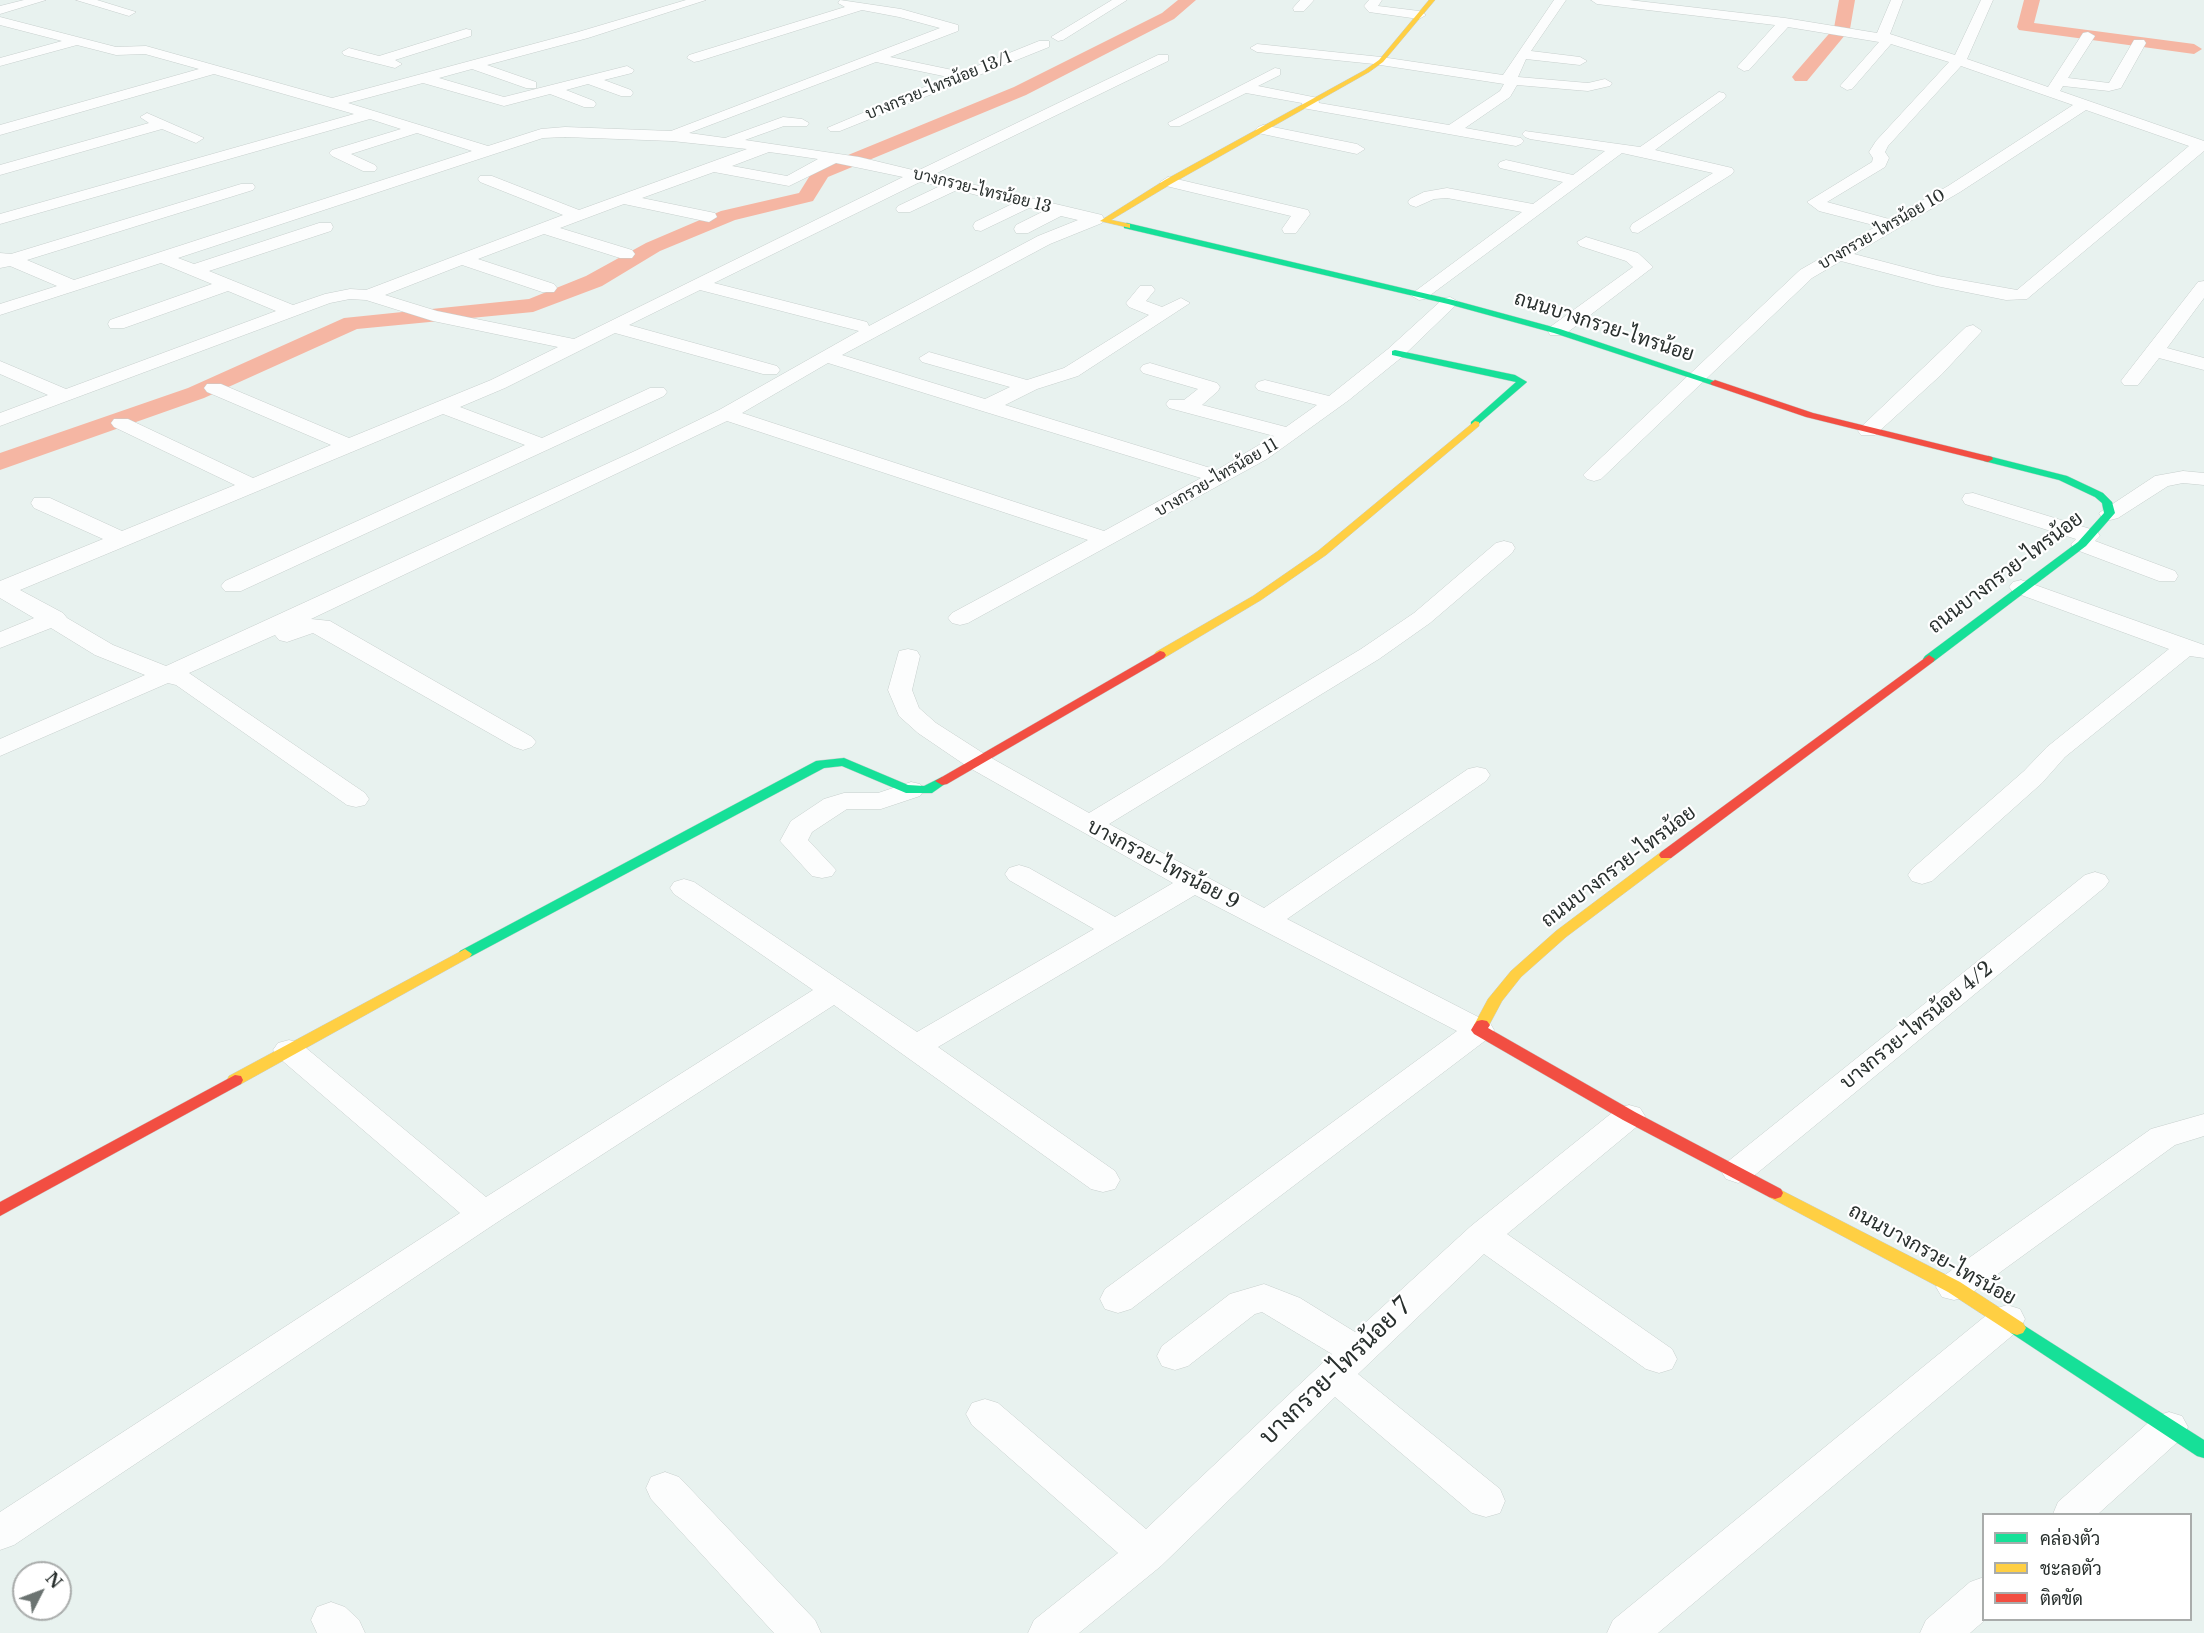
<!DOCTYPE html>
<html>
<head>
<meta charset="utf-8">
<style>
	body { margin:0 }
	#map { position:relative; width:2204px; height:1633px; overflow:hidden; background:#e8f2ef; font-family:"Libre Baskerville",Sarabun,serif }
	canvas { display:block }
	.legend { position:absolute; left:1982px; top:1513px; width:210px; height:108px; box-sizing:border-box; background:#fff; border:2px solid #a9acab; margin:0; padding:8px 10px; list-style:none; font-size:18px; color:#282f2d }
	.legend li { display:flex; align-items:center; gap:12px; height:30px }
	.legend b { width:30px; border:2px solid #a9acab }
	.north { position:absolute; left:12px; top:1561px; width:60px; height:60px; box-sizing:border-box; background:#fff; border:2px solid #a9acab; border-radius:50%; rotate:48deg; font-size:16px; font-weight:700; line-height:24px; text-align:center; color:#282f2d }
	.north::after { content:''; display:block; margin:auto; width:21px; height:27px; background:#6b7371; clip-path:polygon(50% 0,100% 100%,50% 72%,0 100%) }
</style>
</head>
<body>
<div id="map">
<canvas width="2204" height="1633"></canvas>
<ul class="legend">
<li><b style="height:8px;background:#16e098"></b>คล่องตัว</li>
<li><b style="height:8px;background:#ffcf43"></b>ชะลอตัว</li>
<li><b style="height:8px;background:#f24e42"></b>ติดขัด</li>
</ul>
<div class="north">N</div>
</div>
<script>
const c = document.querySelector('canvas').getContext('2d');
c.lineJoin = 'round';
const toPath = rows => new Path2D(rows.map(r => 'M' + r).join(''));
function fillPath(path, color) { c.fillStyle = color; c.fill(path, 'evenodd'); }
function stroke(path, color, width, dash) { c.strokeStyle = color; c.lineWidth = width; c.lineCap = dash ? 'butt' : 'round'; c.setLineDash(dash || []); c.stroke(path); }
function write(font, color, halo, rows, align = 'center') {
  c.font = font + ' "Libre Baskerville",Sarabun,serif'; c.lineWidth = 4.5; c.setLineDash([]); c.textBaseline = 'middle'; c.strokeStyle = halo; c.fillStyle = color; for (const [text, x, y, turn = 0] of rows) {
    c.save(); c.translate(x, y); c.rotate((+turn || 0) * Math.PI / 180); c.textAlign = isNaN(turn) ? turn : align; if (halo) c.strokeText(text, 0, 0); c.fillText(text, 0, 0); c.restore();
  }
}
const canal = toPath([
	[1178,0,1196,0,1174,19,1026,95,828,177,813,201,735,220,660,251,602,286,533,312,357,329,204,398,0,470,0,453,188,388,344,318,529,299,586,276,646,243,721,211,799,193,814,169,1014,87,1162,13,1178,0],
	[1839,0,1855,0,1850,29,1807,81,1795,81,1792,77,1795,73,1834,28,1839,0],
	[2024,0,2040,0,2034,23,2194,44,2202,49,2194,54,2019,30,2017,27,2024,0]
]);
const street = toPath([
	[24,0,46,0,0,14,0,6,24,0],
	[76,0,97,0,136,12,129,16,76,0],
	[686,0,706,0,588,38,487,65,536,82,536,88,526,88,472,69,439,78,504,97,627,66,634,70,632,73,604,80,631,90,633,93,631,96,621,96,588,84,566,90,594,101,596,104,594,107,584,107,550,94,504,106,423,83,348,103,488,146,541,129,565,127,671,131,940,28,899,17,862,10,699,61,694,62,687,58,689,55,845,7,838,3,840,0,901,9,958,25,958,31,890,57,962,72,1039,41,1049,41,1049,47,840,131,830,131,827,128,948,77,876,62,689,133,725,138,783,117,802,119,809,123,807,126,784,126,745,140,859,157,917,171,1158,55,1168,55,1168,61,933,175,1102,215,1104,219,1102,223,1050,244,842,355,985,399,1010,387,922,362,919,358,929,352,1027,380,1064,368,1149,315,1129,307,1126,303,1140,286,1152,286,1155,290,1146,301,1162,307,1181,298,1190,303,1078,376,1037,389,1005,405,1217,470,1274,436,1169,408,1166,404,1169,400,1184,400,1198,389,1143,373,1140,369,1143,365,1150,363,1217,383,1220,387,1218,391,1202,405,1286,427,1317,405,1258,390,1255,386,1258,382,1265,380,1329,396,1388,349,1444,298,1450,297,1459,302,1402,357,1349,400,1267,459,968,623,960,625,952,623,948,618,952,613,1088,540,727,421,311,619,330,621,532,737,536,742,532,747,523,750,514,747,313,633,287,642,279,640,275,635,189,673,365,793,369,799,365,805,356,807,347,805,176,685,168,683,0,756,0,739,145,675,95,655,51,628,0,648,0,632,34,618,0,598,0,581,103,539,34,508,31,503,34,498,50,498,122,531,235,485,114,427,111,423,114,419,128,419,253,478,331,445,207,392,204,388,207,384,221,384,349,438,491,380,558,347,433,321,366,300,350,299,330,303,0,426,0,413,48,395,0,374,0,361,66,389,276,311,228,291,124,328,110,328,108,324,110,320,212,284,161,263,0,315,0,304,57,286,10,266,0,268,0,253,11,254,241,184,253,184,255,187,253,190,27,260,74,280,472,151,417,133,351,154,375,165,377,168,375,171,363,171,332,156,329,153,332,150,401,129,370,119,0,224,0,214,354,114,214,74,0,135,0,125,199,69,145,54,116,55,77,45,0,66,0,58,62,41,0,25,0,17,116,47,146,46,332,98,578,32,686,0],
	[565,137,672,141,747,149,579,210,492,176,480,176,478,179,480,182,563,215,366,290,350,289,325,294,293,305,209,271,331,231,333,227,331,223,319,223,194,264,178,258,543,138,565,137],
	[769,152,791,155,818,159,787,176,732,166,769,152],
	[836,163,903,177,574,339,437,311,385,295,462,265,542,292,554,292,557,288,554,284,478,259,544,234,620,258,632,258,635,254,632,250,560,228,624,204,709,222,717,217,715,213,642,198,714,172,789,186,836,163],
	[920,182,940,186,898,206,896,209,898,212,910,212,957,190,1012,204,975,222,973,226,975,230,981,231,1029,208,1044,211,1016,225,1014,229,1016,233,1028,233,1061,216,1078,220,1038,236,869,326,867,322,714,283,920,182],
	[700,290,859,331,719,410,637,450,166,666,113,645,67,618,63,613,20,590,443,414,525,445,225,581,221,586,225,591,241,591,664,396,667,392,664,388,650,388,542,438,460,407,505,388,615,333,763,374,777,374,780,370,777,366,629,325,700,290],
	[828,363,979,410,1201,478,1104,531,742,413,828,363],
	[1112,0,1127,0,1063,40,1058,41,1051,37,1112,0],
	[1300,0,1314,0,1304,11,1294,11,1293,8,1300,0],
	[1369,0,1382,0,1378,6,1419,11,1426,15,1419,19,1369,12,1364,6,1369,0],
	[1554,0,1566,0,1531,51,1580,57,1587,61,1580,65,1526,59,1518,77,1588,83,1605,79,1612,83,1610,86,1588,91,1517,85,1510,97,1465,128,1521,138,1524,141,1521,144,1516,146,1308,109,1303,108,1302,103,1246,93,1180,126,1170,126,1168,123,1275,68,1280,69,1280,75,1258,86,1318,98,1319,103,1449,125,1500,91,1504,84,1374,64,1257,52,1250,48,1257,44,1381,57,1503,75,1554,0],
	[1591,0,1629,0,1785,18,1877,33,1891,0,1903,0,1890,34,1955,55,1981,0,1993,0,1967,59,2048,87,2083,33,2088,32,2095,36,2068,78,2109,83,2134,40,2144,40,2146,43,2121,88,2109,91,2063,86,2060,91,2204,141,2204,151,2027,299,2006,300,1936,286,1841,261,1812,278,1601,479,1594,481,1587,479,1583,475,1587,471,1800,270,1877,226,1819,211,1807,202,1872,162,1873,158,1869,152,1876,141,1949,62,1891,44,1852,89,1847,90,1840,86,1879,42,1788,27,1749,70,1744,71,1737,67,1775,25,1597,4,1591,0],
	[1961,66,2073,105,1948,186,1889,219,1827,202,1885,167,1889,158,1885,152,1888,146,1961,66],
	[2086,110,2189,146,2017,290,1938,276,1854,254,1960,192,2086,110],
	[466,29,471,30,471,36,395,60,402,64,395,68,344,55,342,52,349,48,379,56,466,29],
	[1719,92,1724,93,1726,96,1724,99,1655,150,1732,168,1734,171,1732,174,1638,233,1632,232,1630,228,1632,224,1713,173,1622,153,1425,299,1419,300,1410,295,1522,212,1447,198,1434,199,1416,207,1410,205,1408,202,1410,199,1424,192,1447,188,1533,204,1563,182,1500,168,1498,165,1500,162,1506,160,1573,175,1605,151,1530,139,1525,137,1522,134,1525,131,1640,147,1719,92],
	[147,113,204,138,196,143,162,129,0,175,0,165,149,123,140,117,147,113],
	[1263,125,1357,144,1365,149,1357,154,1258,133,1255,130,1258,127,1263,125],
	[1168,177,1308,210,1310,214,1296,233,1284,233,1282,229,1291,216,1162,185,1160,182,1168,177],
	[1586,237,1638,253,1653,267,1564,335,1550,335,1548,331,1550,327,1633,267,1626,261,1580,246,1577,242,1586,237],
	[2204,281,2204,298,2167,348,2204,358,2204,370,2159,358,2138,385,2124,385,2121,381,2124,377,2198,282,2204,281],
	[1973,325,1982,331,1942,374,1875,435,1861,435,1858,431,1861,427,1966,327,1973,325],
	[2183,471,2204,473,2204,485,2183,483,2168,486,2118,518,2110,520,2102,518,2099,513,2155,476,2183,471],
	[1973,493,2097,531,2100,536,2095,541,2175,571,2178,576,2175,581,2159,581,2074,549,2071,544,2076,539,1965,504,1962,499,1965,494,1973,493],
	[1504,541,1512,543,1515,548,1512,553,1430,623,1379,659,1109,824,1264,908,1468,769,1477,767,1486,769,1490,775,1486,781,1287,919,1490,1023,1494,1030,1490,1037,1131,1309,1118,1313,1105,1309,1100,1299,1105,1289,1457,1031,1195,895,938,1047,1115,1171,1120,1180,1115,1189,1103,1192,1091,1189,834,1005,496,1223,14,1545,0,1550,0,1512,460,1213,278,1057,273,1050,278,1043,289,1040,300,1043,486,1197,813,990,674,894,670,888,674,882,684,879,694,882,917,1032,1094,929,1009,880,1005,874,1009,868,1019,865,1029,868,1115,917,1173,883,968,767,918,733,899,716,888,690,899,651,908,649,917,651,920,656,912,690,919,708,936,723,986,755,1089,813,1361,649,1414,613,1496,543,1504,541],
	[2021,580,2204,645,2204,658,2190,656,2065,757,2042,783,1932,881,1922,884,1912,881,1908,875,1912,869,2024,771,2047,747,2169,649,2013,592,2009,587,2013,582,2021,580],
	[911,782,920,784,924,790,920,796,881,809,847,809,812,832,808,840,836,870,832,876,822,878,812,876,780,841,791,821,824,799,844,793,878,793,911,782],
	[2095,872,2105,875,2109,881,2105,887,1750,1179,1738,1183,1726,1179,1721,1171,1726,1163,2085,875,2095,872],
	[1629,1105,1640,1108,1645,1116,1640,1124,1507,1234,1672,1349,1677,1359,1672,1369,1659,1373,1646,1369,1484,1254,1358,1374,1500,1489,1505,1501,1500,1513,1486,1517,1472,1513,1335,1397,1161,1566,1079,1633,1028,1633,1034,1620,1118,1553,972,1425,966,1414,972,1403,985,1399,998,1403,1146,1529,1332,1354,1262,1312,1255,1314,1188,1366,1175,1370,1162,1366,1157,1356,1162,1346,1230,1294,1264,1284,1300,1298,1355,1332,1471,1226,1618,1108,1629,1105],
	[2204,1114,2204,1136,2175,1145,1966,1297,1954,1300,1942,1297,1936,1287,1942,1277,2151,1129,2204,1114],
	[2007,1305,2020,1309,2025,1319,2020,1329,1658,1633,1607,1633,1613,1620,1994,1309,2007,1305],
	[2169,1412,2182,1416,2188,1427,2182,1438,2098,1514,2053,1514,2058,1502,2156,1416,2169,1412],
	[665,1472,679,1477,815,1620,821,1633,774,1633,651,1499,646,1488,651,1477,665,1472],
	[1984,1577,1985,1620,1970,1633,1920,1633,1926,1620,1970,1582,1984,1577],
	[331,1602,345,1607,359,1620,365,1633,317,1633,311,1620,317,1607,331,1602]
]);
const fast = toPath([
	[1127,223,1453,300,1560,329,1720,383,1712,385,1554,333,1448,304,1124,228,1124,224,1127,223],
	[1395,350,1515,375,1527,382,1475,427,1471,426,1471,422,1516,382,1392,355,1392,351,1395,350],
	[1988,456,2067,476,2103,493,2112,502,2115,513,2086,546,1933,662,1925,662,1923,659,1925,656,2078,542,2104,513,2102,503,2095,497,2059,480,1984,461,1983,459,1988,456],
	[844,758,908,785,924,786,942,777,949,781,932,793,906,793,842,766,824,768,470,957,460,957,458,954,460,951,816,761,844,758],
	[2017,1321,2204,1440,2204,1458,2197,1456,2011,1333,2008,1328,2011,1323,2017,1321]
]);
const slow = toPath([
	[1429,0,1435,0,1383,62,1369,72,1171,184,1111,220,1130,224,1130,228,1100,221,1165,180,1365,70,1379,60,1429,0],
	[1475,421,1479,422,1479,426,1326,555,1261,600,1164,658,1156,658,1154,655,1156,652,1253,596,1318,551,1475,421],
	[1666,851,1673,855,1671,858,1566,937,1521,977,1502,1001,1487,1029,1477,1029,1474,1025,1488,999,1511,971,1556,931,1661,852,1666,851],
	[465,949,472,954,470,957,241,1084,235,1085,229,1084,227,1080,229,1076,465,949],
	[1775,1187,1960,1282,2023,1323,2026,1328,2023,1333,2017,1335,2011,1333,1948,1292,1769,1197,1767,1193,1769,1189,1775,1187]
]);
const jam = toPath([
	[1715,380,1813,413,1992,457,1993,459,1988,462,1806,417,1712,385,1710,383,1715,380],
	[1160,651,1164,652,1166,655,1164,658,947,784,942,785,935,781,1160,651],
	[1929,655,1935,659,1933,662,1671,858,1661,858,1659,855,1661,852,1929,655],
	[1482,1020,1487,1021,1490,1025,1488,1028,1635,1112,1781,1189,1783,1193,1781,1197,1775,1199,1769,1197,1623,1120,1474,1034,1471,1030,1474,1025,1477,1021,1482,1020],
	[235,1075,241,1076,243,1080,241,1084,0,1216,0,1202,235,1075]
]);
const farStreetnames = [
	["บางกรวย-ไทรน้อย 13/1",939,86,-22],
	["บางกรวย-ไทรน้อย 13",982,191,14],
	["บางกรวย-ไทรน้อย 10",1882,230,-30],
	["บางกรวย-ไทรน้อย 11",1217,478,-30]
];
const streetNames = [
	["ถนนบางกรวย-ไทรน้อย",1604,327,18],
	["ถนนบางกรวย-ไทรน้อย",2006,573,-37],
	["บางกรวย-ไทรน้อย 9",1163,865,28],
	["ถนนบางกรวย-ไทรน้อย",1619,867,-37],
	["บางกรวย-ไทรน้อย 4/2",1917,1026,-39],
	["ถนนบางกรวย-ไทรน้อย",1932,1255,29]
];
const nearStreetnames = [
	["บางกรวย-ไทรน้อย 7",1336,1372,-44]
];
fillPath(canal, '#f5b6a3');
stroke(street, '#c7cfcd', 1);
stroke(fast, '#c7cfcd', 1);
stroke(slow, '#c7cfcd', 1);
stroke(jam, '#c7cfcd', 1);
fillPath(street, '#fcfdfd');
fillPath(fast, '#16e098');
fillPath(slow, '#ffcf43');
fillPath(jam, '#f24e42');
write('16px', '#282f2d', '#fff', farStreetnames);
write('20px', '#282f2d', '#fff', streetNames);
write('24px', '#282f2d', '#fff', nearStreetnames);
</script>
</body>
</html>
